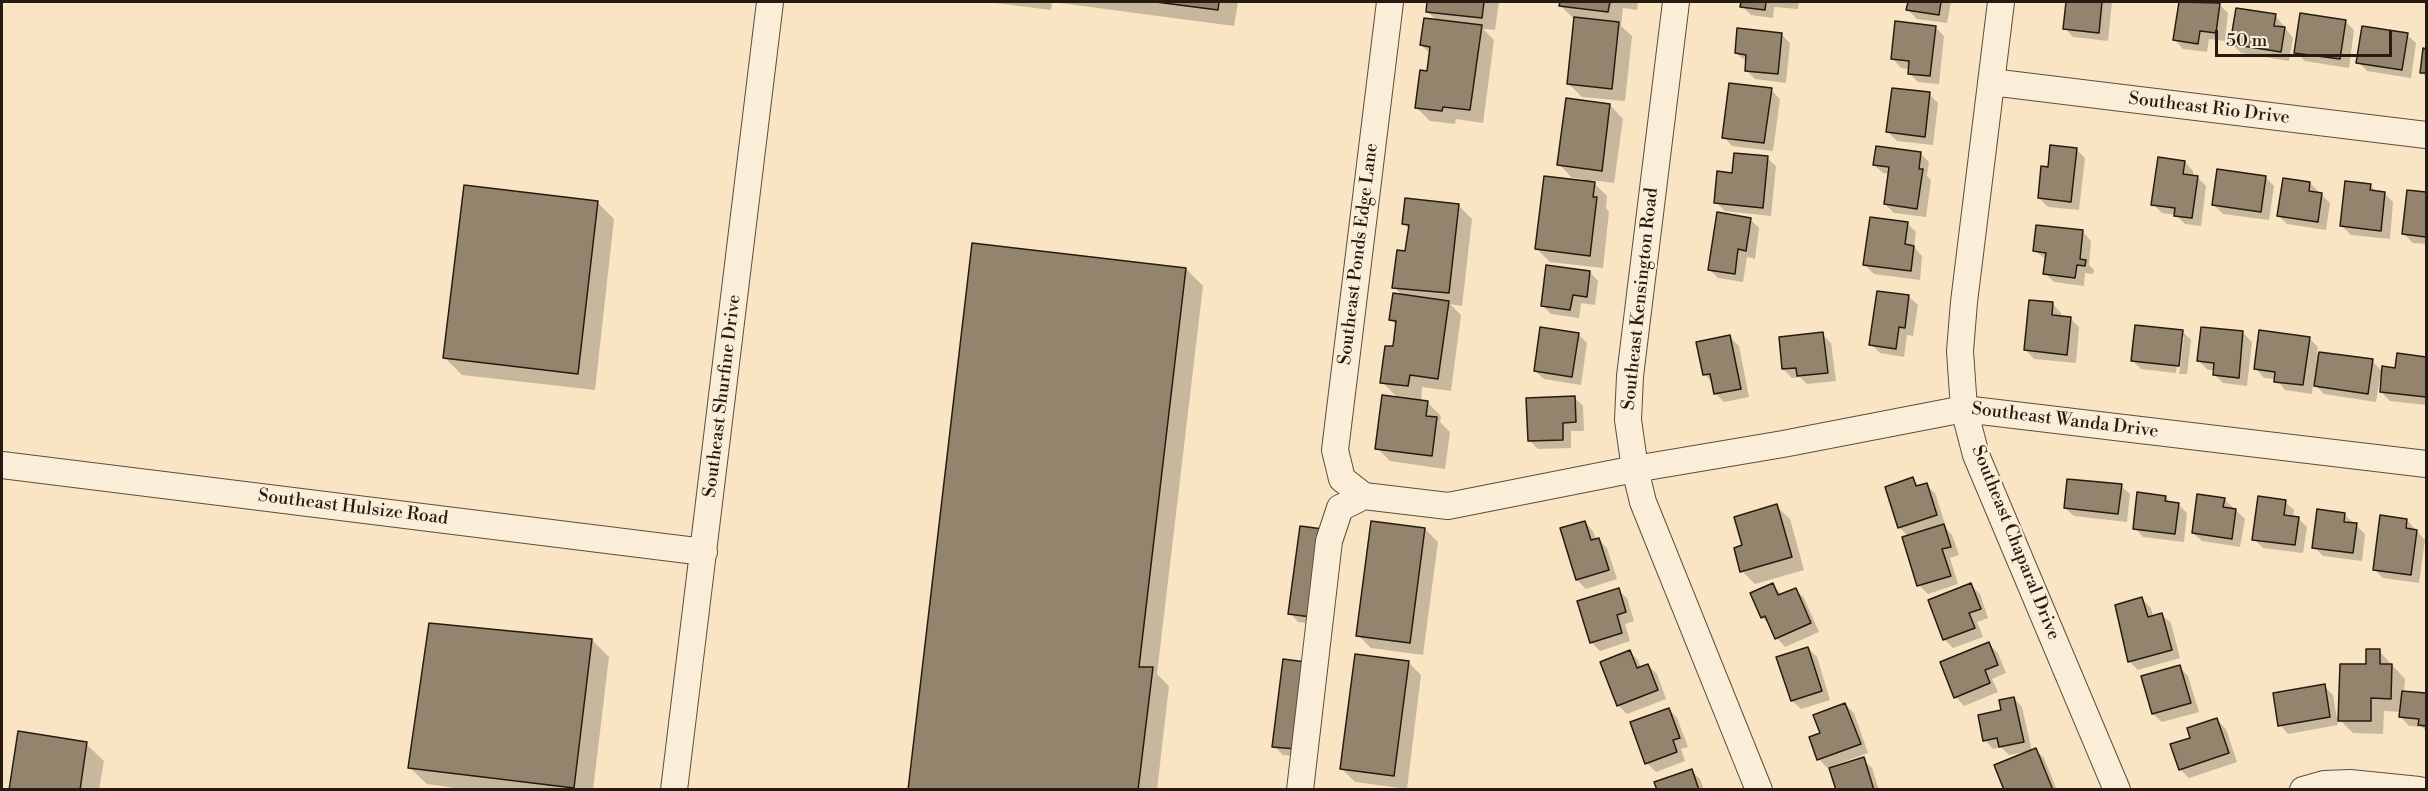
<!DOCTYPE html>
<html>
<head>
<meta charset="utf-8">
<style>
	body { margin:0 }
	#map { position:relative; width:2428px; height:791px; overflow:hidden; background:#f9e5c3; font-family:"Libre Bodoni",serif }
	canvas { display:block }
	.frame { position:absolute; inset:0; border:3px solid #261b10; pointer-events:none }
	.scale { position:absolute; left:2215px; top:30px; width:177px; height:27px; box-sizing:border-box; border:3px solid #261b10; border-top:0; padding-left:8px; font-size:18px; line-height:21px; white-space:nowrap; color:#261b10; -webkit-text-stroke:4px #fbeed8; paint-order:stroke }
</style>
</head>
<body>
<div id="map">
<canvas width="2428" height="791"></canvas>
<div class="frame"></div>
<div class="scale">50 m</div>
</div>
<script>
const c = document.querySelector('canvas').getContext('2d');
c.lineJoin = 'round';
function fillPath(path, color) { c.fillStyle = color; c.fill(path, 'evenodd'); }
const toPath = rows => new Path2D(rows.map(r => 'M' + r).join(''));
function stroke(path, color, width, dash) { c.strokeStyle = color; c.lineWidth = width; c.lineCap = dash ? 'butt' : 'round'; c.setLineDash(dash || []); c.stroke(path); }
function write(font, color, halo, rows, align = 'center') {
  c.font = font + ' "Libre Bodoni",serif'; c.lineWidth = 4.5; c.setLineDash([]); c.textBaseline = 'middle'; c.strokeStyle = halo; c.fillStyle = color; for (const [text, x, y, turn = 0] of rows) {
    c.save(); c.translate(x, y); c.rotate((+turn || 0) * Math.PI / 180); c.textAlign = isNaN(turn) ? turn : align; if (halo) c.strokeText(text, 0, 0); c.fillText(text, 0, 0); c.restore();
  }
}
const shadow = toPath([
	[988,2,1238,2,1234,26,1052,2,1051,10],
	[1428,2,1499,2,1495,30,1483,29,1494,40,1483,123,1456,119,1455,124,1430,121,1416,107,1428,72,1431,54,1421,45,1437,21,1427,11],
	[1561,2,1638,2,1637,10,1623,8,1621,26,1632,36,1625,101,1582,97,1569,84,1574,19,1561,6],
	[1742,2,1799,2,1798,9,1774,7,1773,18,1751,15,1742,6],
	[1909,2,1951,2,1947,23,1917,19,1908,10],
	[2067,2,2112,2,2108,41,2073,37,2065,28],
	[2180,2,2219,4,2228,13,2225,41,2209,39,2207,52,2183,49,2175,40],
	[2275,15,2293,38,2289,61,2241,53,2232,44],
	[2345,21,2354,30,2349,68,2305,61,2296,52],
	[1935,27,1944,36,1939,84,1918,82,1909,73,1910,69,1901,68,1893,59],
	[1781,34,1790,43,1786,83,1755,79,1746,70,1747,62,1736,53],
	[2407,35,2416,43,2411,78,2367,71,2358,62],
	[2424,50,2426,50,2426,77,2422,72],
	[1771,90,1780,99,1773,151,1732,146,1724,137],
	[1929,94,1938,103,1933,145,1897,141,1888,132],
	[1610,105,1623,119,1614,183,1591,180,1607,196,1606,208,1609,212,1603,268,1550,262,1537,249,1583,179,1572,178,1559,164],
	[2076,149,2085,158,2079,210,2048,207,2039,198,2049,169],
	[1920,153,1929,162,1927,176,1931,180,1926,217,1894,213,1885,204,1889,174,1883,173,1874,165],
	[1767,158,1776,166,1771,216,1725,211,1716,202,1733,174],
	[2185,162,2193,171,2193,177,2197,177,2206,186,2201,226,2185,224,2176,215,2162,213,2153,204],
	[2265,177,2274,186,2269,220,2223,214,2214,205],
	[2310,183,2330,203,2326,230,2287,224,2278,215],
	[2370,185,2378,193,2384,193,2393,202,2390,239,2351,235,2342,226],
	[2408,192,2426,194,2426,244,2413,243,2404,234],
	[597,202,614,219,595,390,462,375,445,358],
	[1458,205,1472,219,1462,306,1450,304,1461,315,1451,391,1422,387,1421,402,1428,403,1441,416,1440,422,1450,432,1445,469,1390,461,1377,448,1399,399,1382,382,1394,348,1397,326,1390,319,1403,296,1394,287,1407,252,1409,229,1404,224],
	[1750,219,1759,228,1755,259,1747,257,1743,282,1718,278,1710,270],
	[1907,223,1916,232,1914,247,1922,256,1920,280,1874,274,1865,265],
	[2083,232,2091,241,2089,265,2094,270,2093,274,2085,273,2084,286,2054,282,2045,273,2047,260,2035,251],
	[1186,269,1203,286,1157,674,1169,686,1157,790,909,790],
	[1590,272,1598,281,1595,305,1581,303,1579,318,1551,314,1542,305],
	[1909,297,1918,305,1913,336,1907,335,1904,357,1880,353,1871,344],
	[2053,304,2061,313,2061,317,2070,318,2079,327,2076,363,2034,359,2026,350],
	[2182,331,2191,340,2187,374,2179,374,2184,337,2181,337,2176,373,2141,369,2132,360],
	[2243,333,2252,342,2247,386,2223,383,2214,374,2215,370,2208,370,2199,361],
	[1578,334,1587,343,1581,385,1544,379,1535,371],
	[1822,334,1831,343,1836,381,1807,384,1800,377,1792,378,1783,369],
	[1730,337,1739,346,1749,397,1724,402,1716,394,1714,384,1704,374],
	[2309,338,2318,347,2317,353,2372,361,2383,372,2397,370,2398,355,2426,358,2426,405,2390,401,2381,392,2382,378,2380,378,2376,402,2324,394,2313,383,2312,394,2285,390,2276,379,2264,378,2256,369],
	[1574,397,1583,406,1584,431,1571,431,1571,448,1538,449,1529,440],
	[1913,479,1920,487,1926,485,1935,493,1945,524,1943,525,1952,535,1959,555,1950,558,1958,584,1928,594,1919,585,1909,537,1899,527],
	[2121,486,2130,494,2127,522,2074,516,2065,508],
	[2165,497,2171,503,2178,504,2187,513,2184,542,2143,537,2135,528],
	[2224,499,2245,519,2240,547,2202,541,2193,533],
	[2285,502,2294,510,2293,517,2298,518,2307,527,2303,553,2263,548,2254,539],
	[1776,506,1790,519,1804,570,1755,584,1742,571,1744,546],
	[2344,514,2365,534,2362,561,2323,556,2314,547],
	[2407,520,2425,540,2419,583,2383,578,2374,569],
	[1585,522,1593,531,1596,540,1598,539,1607,548,1617,579,1586,589,1577,580],
	[1301,528,1320,625,1298,622,1290,613],
	[1425,529,1438,542,1423,655,1371,648,1358,635],
	[1773,585,1782,595,1795,589,1804,598,1819,632,1785,647,1777,638,1771,626,1762,617,1752,594],
	[1971,585,1980,594,1988,618,1977,622,1983,637,1953,648,1944,639],
	[1618,590,1627,598,1634,621,1625,624,1630,641,1600,651,1591,642],
	[2142,599,2151,608,2153,617,2162,615,2171,623,2180,658,2138,670,2129,661],
	[592,640,609,657,593,790,469,790,427,784,409,767],
	[1989,644,1998,653,2006,673,1992,679,1998,692,1964,706,1956,697],
	[1808,648,1817,657,1830,700,1801,709,1792,701],
	[2379,651,2405,679,2404,692,2426,695,2426,731,2422,727,2409,726,2401,717,2401,712,2384,711,2383,734,2353,733,2340,720,2368,666],
	[1630,652,1638,660,1641,668,1648,665,1657,674,1666,699,1627,714,1618,705],
	[1284,661,1304,757,1283,755,1274,746],
	[1408,662,1421,675,1407,789,1355,782,1342,769],
	[2179,667,2188,676,2199,712,2162,722,2153,714,2143,677],
	[2324,686,2333,695,2338,725,2288,734,2280,725],
	[2014,698,2022,707,2032,751,2035,749,2044,758,2057,790,2006,790,2025,752,2009,755,2001,747,1993,749,1985,740],
	[1845,704,1854,713,1868,753,1835,765,1836,767,1863,759,1872,768,1879,790,1837,790,1830,767,1827,768,1819,759,1822,734],
	[1669,709,1677,718,1688,747,1681,749,1685,761,1656,772,1647,763],
	[2217,720,2226,729,2237,762,2189,778,2180,769],
	[86,744,104,761,99,790,11,790],
	[1691,770,1700,779,1704,790,1659,790]
]);
const building = toPath([
	[1156,2,1219,2,1218,10,1156,2],
	[1427,2,1484,2,1482,18,1426,12,1427,2],
	[1560,2,1610,2,1608,12,1559,6,1560,2],
	[1741,2,1766,2,1765,10,1740,7,1741,2],
	[1908,2,1941,2,1939,15,1906,10,1908,2],
	[2066,2,2102,2,2099,33,2063,29,2066,2],
	[2179,2,2220,3,2216,33,2200,31,2198,44,2173,40,2179,2],
	[2236,8,2276,14,2274,26,2285,27,2281,52,2230,44,2236,8],
	[2300,13,2346,20,2340,59,2294,53,2300,13],
	[1574,17,1619,22,1612,89,1567,84,1574,17],
	[1424,18,1482,25,1470,110,1443,107,1442,111,1415,108,1420,70,1427,71,1430,47,1420,45,1424,18],
	[1895,21,1936,26,1930,76,1908,74,1909,61,1891,59,1895,21],
	[2362,26,2408,33,2402,70,2356,63,2362,26],
	[1737,28,1782,33,1778,74,1745,71,1746,55,1735,53,1737,28],
	[2423,48,2426,49,2426,73,2420,73,2423,48],
	[1729,83,1772,88,1764,143,1722,138,1729,83],
	[1892,88,1930,92,1925,137,1886,132,1892,88],
	[1566,98,1610,104,1602,171,1557,165,1566,98],
	[2050,145,2077,148,2071,202,2038,198,2041,166,2048,167,2050,145],
	[1876,146,1921,152,1919,169,1923,169,1917,209,1884,204,1889,167,1873,165,1876,146],
	[1734,153,1768,156,1763,208,1714,203,1717,171,1732,173,1734,153],
	[2158,157,2185,161,2183,174,2198,176,2192,218,2174,216,2175,208,2151,205,2158,157],
	[2217,169,2266,176,2261,212,2212,205,2217,169],
	[1544,176,1595,182,1593,197,1597,197,1590,256,1535,249,1544,176],
	[2283,178,2310,182,2309,191,2322,193,2318,222,2277,216,2283,178],
	[2345,181,2371,184,2370,190,2385,192,2381,231,2340,226,2345,181],
	[464,185,598,201,578,374,443,358,464,185],
	[2407,190,2426,192,2426,237,2402,234,2407,190],
	[1405,198,1459,204,1449,293,1392,288,1397,250,1405,251,1409,225,1402,224,1405,198],
	[1717,212,1751,218,1746,251,1738,249,1735,274,1708,270,1717,212],
	[1870,217,1908,222,1905,244,1914,246,1911,271,1863,265,1870,217],
	[2036,225,2083,230,2080,259,2086,260,2085,266,2077,265,2075,278,2043,274,2046,253,2033,251,2036,225],
	[972,243,1186,268,1139,667,1153,667,1138,790,908,790,972,243],
	[1546,265,1590,271,1587,297,1573,295,1570,310,1541,306,1546,265],
	[1877,291,1909,295,1905,328,1899,327,1896,349,1869,345,1877,291],
	[1393,293,1449,301,1438,379,1410,375,1408,386,1380,383,1385,346,1393,346,1396,321,1389,320,1393,293],
	[2029,300,2053,302,2052,315,2071,317,2067,355,2024,350,2029,300],
	[2135,325,2183,330,2179,366,2131,361,2135,325],
	[1540,327,1579,333,1572,377,1534,371,1540,327],
	[2201,327,2243,331,2239,378,2213,375,2214,363,2197,361,2201,327],
	[2259,330,2310,337,2303,385,2274,382,2275,372,2254,369,2259,330],
	[1823,332,1828,373,1797,376,1796,368,1782,369,1779,337,1823,332],
	[1730,335,1741,389,1714,394,1710,374,1703,375,1696,342,1730,335],
	[2319,352,2373,359,2368,394,2314,386,2319,352],
	[2397,353,2426,357,2426,397,2380,392,2382,366,2395,368,2397,353],
	[1382,395,1428,401,1426,416,1437,417,1432,456,1375,449,1382,395],
	[1575,396,1576,422,1563,423,1563,440,1528,441,1526,398,1575,396],
	[1913,477,1916,486,1927,483,1937,515,1898,528,1885,487,1913,477],
	[2067,479,2122,484,2118,514,2064,508,2067,479],
	[2137,492,2166,496,2165,501,2179,503,2175,534,2133,529,2137,492],
	[2197,494,2225,498,2223,507,2236,509,2232,539,2192,533,2197,494],
	[2258,496,2286,500,2284,515,2299,517,2295,545,2252,540,2258,496],
	[1777,504,1792,557,1740,572,1734,548,1742,545,1734,517,1777,504],
	[2317,509,2345,513,2344,522,2357,523,2353,553,2312,548,2317,509],
	[2380,515,2407,519,2406,528,2417,530,2411,575,2373,570,2380,515],
	[1371,521,1425,528,1410,643,1356,636,1371,521],
	[1585,521,1591,540,1599,538,1609,570,1576,580,1560,528,1585,521],
	[1944,524,1951,547,1942,549,1951,576,1917,586,1902,537,1944,524],
	[1300,526,1323,529,1311,617,1288,614,1300,526],
	[1773,583,1778,595,1796,588,1811,623,1775,639,1765,616,1761,618,1750,593,1773,583],
	[1971,583,1981,609,1969,613,1975,628,1943,640,1928,600,1971,583],
	[1619,588,1626,612,1617,615,1622,633,1590,643,1577,601,1619,588],
	[2142,597,2148,617,2162,613,2172,650,2128,662,2115,605,2142,597],
	[429,623,592,639,574,788,408,768,429,623],
	[1989,642,1998,665,1985,670,1990,683,1954,698,1940,662,1989,642],
	[1808,647,1822,691,1791,701,1776,657,1808,647],
	[2366,649,2380,649,2380,664,2392,664,2391,699,2371,698,2371,721,2338,721,2340,664,2366,664,2366,649],
	[1630,650,1637,668,1648,664,1658,690,1617,706,1600,662,1630,650],
	[1355,654,1409,661,1394,776,1340,769,1355,654],
	[1283,659,1306,662,1296,749,1272,747,1283,659],
	[2180,665,2191,703,2152,714,2141,676,2180,665],
	[2325,684,2330,717,2278,726,2273,693,2325,684],
	[2402,691,2426,693,2426,726,2418,725,2419,719,2399,717,2402,691],
	[2014,697,2024,742,1999,747,1997,738,1983,741,1978,715,2001,710,1999,700,2014,697],
	[1845,703,1861,744,1817,760,1809,737,1820,733,1813,715,1845,703],
	[1669,708,1680,738,1673,740,1677,752,1645,764,1630,722,1669,708],
	[2217,718,2229,753,2179,770,2170,744,2190,738,2187,728,2217,718],
	[18,731,87,742,80,790,9,790,18,731],
	[2036,748,2053,790,2004,790,1994,765,2036,748],
	[1864,757,1874,790,1836,790,1829,768,1864,757],
	[1692,769,1699,790,1657,790,1654,782,1692,769]
]);
const minor = toPath([
	[1390,2,1335,450,1342,479,1364,496,1448,506,1635,469,1783,444,1964,409,2426,464],
	[1676,2,1630,376,1628,420,1635,469,1643,502,1759,790],
	[2001,2,1964,302,1960,351,1964,409,1976,455,2117,790],
	[1991,82,2426,135],
	[2,465,704,552],
	[674,790,770,2],
	[1300,790,1329,541,1340,508,1364,496],
	[2303,790,2324,784,2350,783,2419,790]
]);
const streetNames = [
	["Southeast Rio Drive",2209,109,7],
	["Southeast Ponds Edge Lane",1359,254,-83],
	["Southeast Kensington Road",1641,299,-84],
	["Southeast Shurfine Drive",723,396,-83],
	["Southeast Wanda Drive",2065,421,7],
	["Southeast Hulsize Road",353,508,7],
	["Southeast Chaparal Drive",2015,543,68]
];
fillPath(shadow, '#0003');
fillPath(building, '#94846d');
stroke(building, '#261b10', 1.5);
stroke(minor, '#5b4e3d', 28);
stroke(minor, '#fbeed8', 26);
write('18px', '#261b10', '#fbeed8', streetNames);
</script>
</body>
</html>
